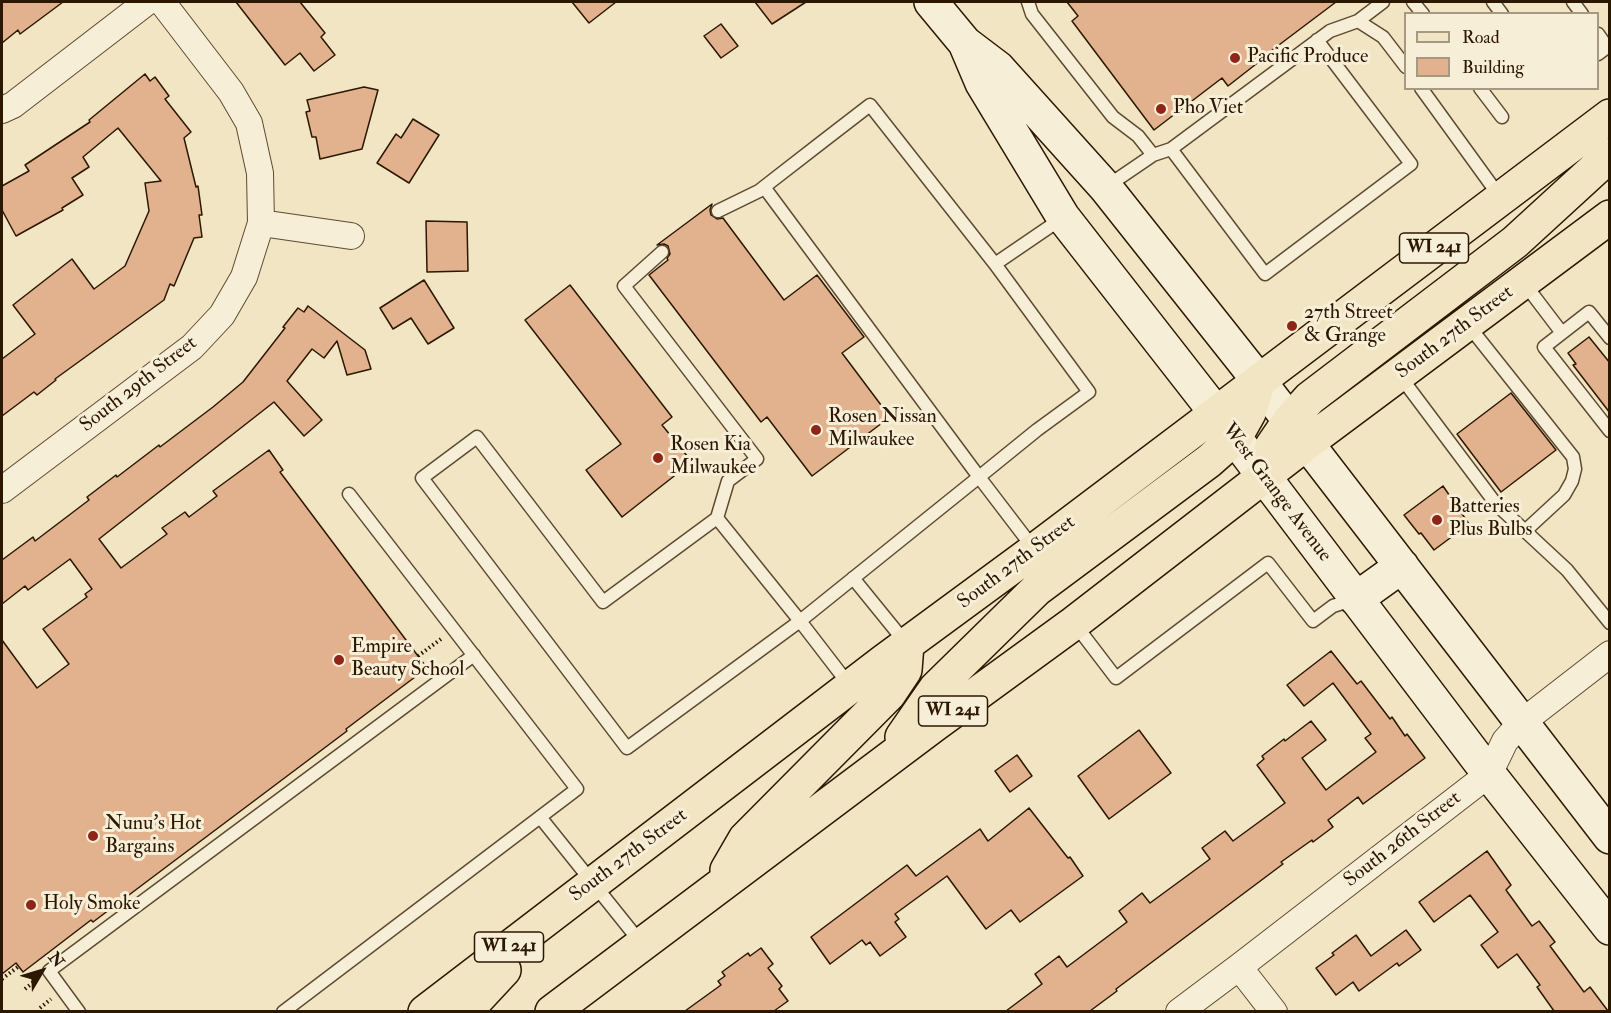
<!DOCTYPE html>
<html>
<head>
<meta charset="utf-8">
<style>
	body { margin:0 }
	#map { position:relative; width:1611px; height:1013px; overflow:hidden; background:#f2e5c3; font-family:"IM FELL Double Pica",serif }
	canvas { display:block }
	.frame { position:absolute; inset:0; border:3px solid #2c1700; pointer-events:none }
	.legend { position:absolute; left:1404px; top:12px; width:195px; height:78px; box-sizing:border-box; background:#f7eed8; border:2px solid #a69882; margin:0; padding:8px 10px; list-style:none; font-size:18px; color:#2c1700 }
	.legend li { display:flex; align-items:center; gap:12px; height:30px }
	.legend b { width:30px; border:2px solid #a69882 }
	.north { position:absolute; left:12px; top:941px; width:60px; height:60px; -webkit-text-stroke:4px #f7eed8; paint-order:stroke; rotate:52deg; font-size:16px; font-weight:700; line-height:24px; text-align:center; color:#2c1700 }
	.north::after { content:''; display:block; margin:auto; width:21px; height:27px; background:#2c1700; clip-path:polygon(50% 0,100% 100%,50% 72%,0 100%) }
</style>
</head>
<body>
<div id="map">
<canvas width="1611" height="1013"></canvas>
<div class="frame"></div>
<ul class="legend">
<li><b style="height:8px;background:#f2e5c3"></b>Road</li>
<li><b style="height:16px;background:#e1b28d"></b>Building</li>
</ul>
<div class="north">N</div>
</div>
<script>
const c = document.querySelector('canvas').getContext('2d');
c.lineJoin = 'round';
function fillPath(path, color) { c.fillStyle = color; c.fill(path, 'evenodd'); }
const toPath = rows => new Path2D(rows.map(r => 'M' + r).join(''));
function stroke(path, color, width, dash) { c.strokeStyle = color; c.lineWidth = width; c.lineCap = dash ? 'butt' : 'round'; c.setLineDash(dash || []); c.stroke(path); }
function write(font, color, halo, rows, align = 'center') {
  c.font = font + ' "IM FELL Double Pica",serif'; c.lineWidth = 6; c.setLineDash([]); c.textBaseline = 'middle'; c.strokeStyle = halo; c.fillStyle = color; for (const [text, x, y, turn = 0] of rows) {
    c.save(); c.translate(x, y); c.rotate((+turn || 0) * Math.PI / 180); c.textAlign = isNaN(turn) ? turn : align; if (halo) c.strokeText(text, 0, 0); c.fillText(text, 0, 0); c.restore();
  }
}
const building = toPath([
	[2,2,63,2,20,34,18,30,2,43,2,2],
	[236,2,300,2,325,33,321,37,335,55,314,71,300,53,285,65,236,2],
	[572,2,616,2,589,23,572,2],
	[755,2,806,2,772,24,755,2],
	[1067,2,1336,2,1259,60,1260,61,1228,86,1222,78,1154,130,1072,21,1078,16,1067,2],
	[721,24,738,46,721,58,704,36,721,24],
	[145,74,150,81,155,77,169,96,165,99,191,132,184,138,196,187,198,186,202,215,199,215,202,237,194,238,174,286,170,284,164,300,55,379,56,380,37,395,34,392,2,416,2,359,35,334,13,305,72,259,94,289,125,266,149,211,145,183,161,181,118,128,83,157,89,167,72,178,83,195,62,208,63,210,16,236,2,210,2,186,29,171,25,165,90,122,89,120,145,74],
	[364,87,378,90,362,149,320,159,316,137,312,137,306,112,310,111,307,100,364,87],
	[413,119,439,135,409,183,377,163,396,134,401,138,413,119],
	[712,204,710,210,711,215,717,219,723,218,784,300,817,275,864,337,842,353,890,417,812,476,767,417,761,422,649,275,668,260,667,258,670,254,668,246,664,244,657,245,712,204],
	[426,221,467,222,468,271,427,272,426,221],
	[424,280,454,328,428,344,411,318,393,329,380,308,424,280],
	[570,285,672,417,662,425,692,462,622,517,586,470,621,444,525,320,570,285],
	[308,306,365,350,371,369,347,375,337,341,324,358,312,349,287,381,322,420,304,436,274,402,99,539,121,568,167,534,162,528,185,512,189,517,217,496,213,491,269,450,283,470,280,472,427,668,346,729,347,731,93,922,91,920,23,972,16,963,2,974,2,640,37,688,69,664,43,629,87,597,85,594,92,589,70,559,28,590,25,586,2,604,2,560,33,537,35,541,89,500,87,497,116,475,117,477,159,445,160,447,213,407,243,382,285,328,283,327,298,308,304,312,308,306],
	[1589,337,1610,363,1610,413,1573,365,1576,364,1568,353,1589,337],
	[1511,393,1556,450,1501,492,1457,434,1511,393],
	[1443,486,1469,524,1434,550,1421,533,1419,534,1404,515,1443,486],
	[1331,651,1357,684,1361,681,1390,719,1392,717,1405,736,1407,734,1425,758,1363,804,1358,797,1328,820,1333,827,1313,842,1312,840,1281,862,1283,864,1116,989,1117,991,1090,1011,1006,1011,1042,984,1035,974,1059,956,1067,967,1127,922,1119,911,1142,893,1150,903,1210,859,1202,848,1225,831,1233,841,1285,803,1257,765,1264,759,1262,756,1284,739,1285,741,1311,721,1326,740,1302,758,1326,790,1376,752,1365,738,1371,734,1333,683,1304,706,1287,685,1331,651],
	[1139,730,1171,773,1109,819,1078,776,1139,730],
	[1017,755,1032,776,1010,792,995,771,1017,755],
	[1029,808,1068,858,1070,857,1083,876,1020,922,1011,910,986,929,947,876,895,914,899,919,895,922,906,937,880,956,870,942,866,945,862,940,830,964,811,937,907,865,916,876,980,829,988,841,1029,808],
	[1487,851,1511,885,1506,890,1532,926,1539,921,1555,942,1550,946,1584,992,1590,987,1608,1011,1554,1011,1537,987,1540,985,1517,954,1498,968,1481,945,1498,932,1470,895,1434,922,1419,902,1487,851],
	[1406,930,1421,950,1399,966,1397,963,1359,991,1353,982,1336,995,1316,968,1334,955,1332,953,1356,935,1371,956,1406,930],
	[761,948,773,964,768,968,782,986,779,989,788,1001,774,1011,685,1011,721,985,718,981,725,976,722,972,748,953,750,956,761,948]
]);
const path = toPath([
	[418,656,441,639],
	[2,979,19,966],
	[25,989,36,980],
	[40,1008,51,999]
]);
const lane = toPath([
	[1028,2,1032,14,1113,117,1138,136,1153,155],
	[1413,2,1423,14],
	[1493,2,1502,14],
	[1573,2,1582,14],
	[1358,21,1383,2],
	[1598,34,1607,47],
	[1598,54,1610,45],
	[1421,88,1500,197],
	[1480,88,1502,117],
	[1171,149,1265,274,1411,164,1317,40],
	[1106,187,1153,155,1171,149,1330,31,1358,21,1383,37,1406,67],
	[718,211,759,191,764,187,822,142,870,105,995,264,1089,392,1037,430,979,477,764,187],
	[662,252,624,286,757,459,728,481,717,518,603,602,477,437,422,478,627,748,800,621,717,518],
	[995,264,1061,219],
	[1524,283,1562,333,1544,347,1610,431],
	[1468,325,1573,457,1575,469,1572,481,1564,495,1525,531],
	[1562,333,1589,312,1610,338],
	[1400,376,1496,504,1567,570,1610,623],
	[853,578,905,642],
	[1074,623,1116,678,1268,563,1313,621,1333,606,1355,599],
	[850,686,800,621,979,477,1034,549],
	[540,817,641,943],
	[79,1012,49,971,474,655],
	[283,1012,577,789,349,494]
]);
const street = toPath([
	[162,2,231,92,249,123,260,173,261,223,351,236],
	[2,110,13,105,147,2],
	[2,490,192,347,222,315,244,277,261,223],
	[1239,967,1274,1012],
	[1179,1012,1239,967,1489,774,1505,741,1521,723,1610,654]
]);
const secondary = toPath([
	[931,2,965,43,998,68,1106,188,1259,381,1610,837],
	[965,43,982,83,1063,217,1216,413,1489,774,1610,928],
	[1356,599,1402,566]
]);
const primary = toPath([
	[1264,477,1272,446,1289,421,1310,398,1515,242,1610,155],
	[902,737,936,688,1037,589,1209,461,1235,438,1249,413,1259,381],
	[727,870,745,839,889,694,905,670,907,644],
	[425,1012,884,661,1035,550,1610,116],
	[465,1012,504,970],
	[552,1012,934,725,1074,623,1307,443,1610,217]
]);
const markers = [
	[1235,58,6,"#8f2418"],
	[1161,109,6,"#8f2418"],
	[1292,326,6,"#8f2418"],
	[816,430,6,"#8f2418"],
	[658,458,6,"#8f2418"],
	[1437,520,6,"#8f2418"],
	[339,660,6,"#8f2418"],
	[93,836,6,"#8f2418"],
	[31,905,6,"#8f2418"]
];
const shields = [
	[1434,248,69],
	[953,711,69],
	[509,947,69]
];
const shieldNames = [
	["WI 241",1434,248],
	["WI 241",953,711],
	["WI 241",509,947]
];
const poiNames = [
	["Pacific Produce",1247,58],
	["Pho Viet",1173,109],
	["27th Street",1304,314],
	["& Grange",1304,337],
	["Rosen Nissan",828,418],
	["Milwaukee",828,441],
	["Rosen Kia",670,446],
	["Milwaukee",670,469],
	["Batteries",1449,508],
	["Plus Bulbs",1449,531],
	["Empire",351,648],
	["Beauty School",351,671],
	["Nunu's Hot",105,825],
	["Bargains",105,848],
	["Holy Smoke",43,905]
];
const streetNames = [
	["South 27th Street",1455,333,-37],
	["South 29th Street",139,385,-38],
	["West Grange Avenue",1276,493,53],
	["South 27th Street",1017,563,-37],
	["South 26th Street",1403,840,-38],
	["South 27th Street",629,856,-37]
];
fillPath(building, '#e1b28d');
stroke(building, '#2c1700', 1.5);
stroke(lane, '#5e4a31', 15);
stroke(street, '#5e4a31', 28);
stroke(secondary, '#2c1700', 36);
stroke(primary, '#2c1700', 36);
stroke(path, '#2c1700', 4, [1.5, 3]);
stroke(lane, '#f7eed8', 12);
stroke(street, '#f7eed8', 26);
stroke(secondary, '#f7eed8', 33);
stroke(primary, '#f2e5c3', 33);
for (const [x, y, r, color] of markers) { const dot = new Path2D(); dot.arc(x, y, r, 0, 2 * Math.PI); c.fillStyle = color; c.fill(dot); stroke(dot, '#f7eed8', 2); }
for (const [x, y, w] of shields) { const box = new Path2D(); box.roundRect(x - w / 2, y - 15, w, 30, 4.5); c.fillStyle = '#f7eed8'; c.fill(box); stroke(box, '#2c1700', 1.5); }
write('bold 18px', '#2c1700', null, shieldNames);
write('20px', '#2c1700', '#f7eed8', poiNames, 'left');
write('20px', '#2c1700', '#f7eed8', streetNames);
</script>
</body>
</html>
